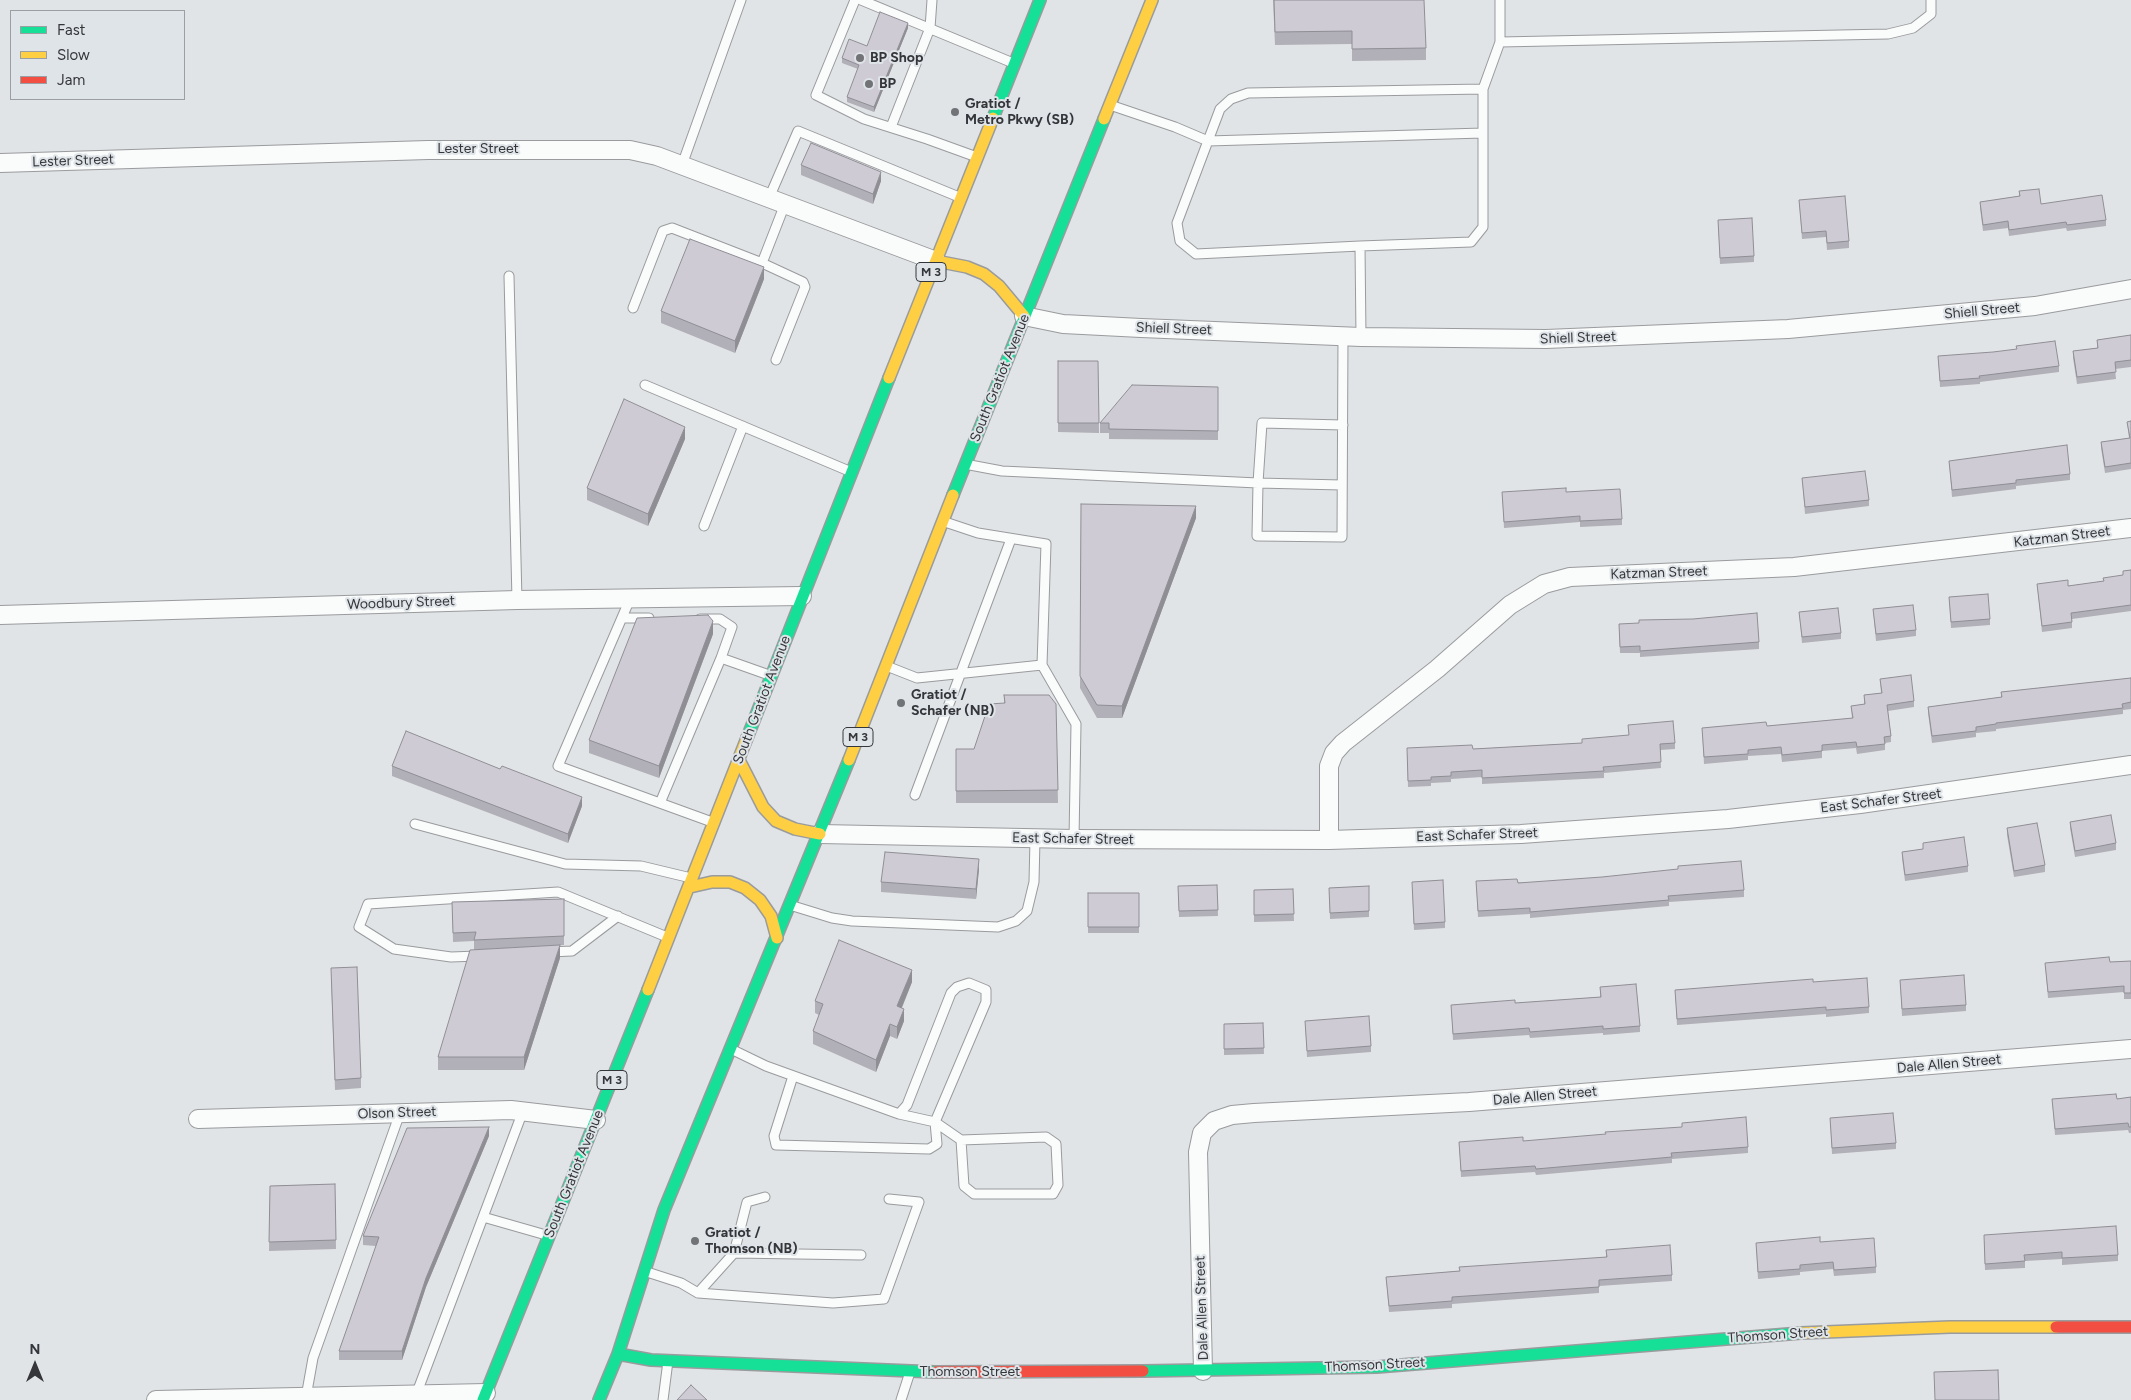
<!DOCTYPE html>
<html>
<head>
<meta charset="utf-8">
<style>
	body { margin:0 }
	#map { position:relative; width:2131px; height:1400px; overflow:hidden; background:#e1e4e7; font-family:Figtree,sans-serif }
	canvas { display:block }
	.legend { position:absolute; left:10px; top:10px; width:175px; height:90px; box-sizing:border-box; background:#dfe4e9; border:1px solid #9b9ea3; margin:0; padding:6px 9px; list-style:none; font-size:15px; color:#353639 }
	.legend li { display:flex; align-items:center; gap:10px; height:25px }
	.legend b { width:25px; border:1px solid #9b9ea3 }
	.north { position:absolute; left:10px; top:1340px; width:50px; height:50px; -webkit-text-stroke:4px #dfe4e9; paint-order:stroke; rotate:0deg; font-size:14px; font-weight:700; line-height:20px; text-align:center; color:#353639 }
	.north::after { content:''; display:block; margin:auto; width:18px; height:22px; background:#353639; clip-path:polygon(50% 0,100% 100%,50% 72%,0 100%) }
</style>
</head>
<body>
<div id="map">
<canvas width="2131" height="1400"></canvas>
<ul class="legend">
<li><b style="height:6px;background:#16e098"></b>Fast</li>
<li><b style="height:6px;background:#ffcf43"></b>Slow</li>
<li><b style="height:6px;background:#f24e42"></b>Jam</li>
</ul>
<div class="north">N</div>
</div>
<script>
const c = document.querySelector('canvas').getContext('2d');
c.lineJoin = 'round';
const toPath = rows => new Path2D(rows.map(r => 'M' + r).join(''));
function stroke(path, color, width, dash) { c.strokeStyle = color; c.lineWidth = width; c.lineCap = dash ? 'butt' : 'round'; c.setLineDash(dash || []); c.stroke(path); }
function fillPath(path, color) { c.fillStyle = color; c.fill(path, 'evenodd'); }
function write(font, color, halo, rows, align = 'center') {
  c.font = font + ' Figtree,sans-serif'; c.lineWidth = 4; c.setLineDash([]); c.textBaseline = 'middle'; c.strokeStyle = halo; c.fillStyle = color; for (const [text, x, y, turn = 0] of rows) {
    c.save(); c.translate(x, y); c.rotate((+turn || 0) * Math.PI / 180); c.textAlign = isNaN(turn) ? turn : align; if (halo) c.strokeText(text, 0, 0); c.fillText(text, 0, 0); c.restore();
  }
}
const lane = toPath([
	[855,0,816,95,864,119,927,139,974,156],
	[861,0,1013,63],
	[1500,0,1500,42],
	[1113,106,1175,127,1208,141,1483,133],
	[891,127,930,28,932,0],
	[682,165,741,0],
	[769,198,798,131,959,197],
	[1360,246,1196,254,1180,241,1177,223,1220,109,1231,99,1248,93,1483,89],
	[762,263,785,204],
	[509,276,517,600],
	[633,308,663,231,672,228,762,263,803,282,805,287,776,360],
	[1361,337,1360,246,1471,242,1483,227,1483,89,1500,42,1888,34,1913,28,1931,14,1931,0],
	[645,385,849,471],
	[970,465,1002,471,1258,483,1257,536,1342,537,1343,336],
	[1342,485,1258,483,1262,423,1343,425],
	[945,522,978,533,1046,544,1042,665,1076,724,1074,839],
	[704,526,743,426],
	[630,599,558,766,712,822],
	[622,618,649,618],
	[700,619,720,619,732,627,721,658],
	[889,667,917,678,1042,665],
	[915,795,1011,539],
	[660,803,721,658,769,675],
	[415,824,565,864,641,866,691,878],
	[793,906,832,918,852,921,998,927,1016,921,1027,911,1034,882,1035,839],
	[549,952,572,951,618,916],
	[478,956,451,957,394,949,359,927,368,904,558,892,667,937],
	[733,1050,766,1066,899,1114,907,1105,951,993,957,987,969,983,986,990,986,1002,935,1122,899,1114],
	[793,1076,774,1136,776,1145,929,1149,937,1144,935,1122],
	[935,1122,961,1140,1046,1137,1056,1144,1058,1185,1053,1194,974,1194,964,1186,961,1140],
	[765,1197,747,1202,734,1253,861,1255],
	[483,1217,546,1235],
	[647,1272,681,1283,698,1293,833,1303,884,1299,919,1202,889,1199],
	[698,1293,734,1253],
	[416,1395,523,1111],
	[306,1397,313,1358,400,1113],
	[663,1400,668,1361],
	[901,1400,910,1372]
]);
const street = toPath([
	[0,163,428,150,630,150,657,156,936,261],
	[1024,316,1063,324,1141,328,1361,337,1546,339,1788,329,2035,306,2131,289],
	[0,615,517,600,802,596],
	[820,834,1074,839,1329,840,1521,834,1728,819,1860,804,2131,765],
	[1329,840,1329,766,1334,753,1343,743,1437,669,1510,605,1544,584,1570,577,1794,567,2131,528],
	[198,1119,511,1110,596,1120],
	[1203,1371,1198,1152,1202,1133,1214,1121,1232,1115,1254,1113,1469,1102,2131,1049],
	[156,1400,486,1393]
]);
const fast = toPath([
	[993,118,1040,0],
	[953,495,1104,119],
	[747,738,889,378],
	[618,1354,651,1360,935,1372],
	[1143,1371,1377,1367,1801,1333],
	[483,1400,648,990],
	[599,1400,618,1354,664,1210,849,760]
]);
const slow = toPath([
	[1104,119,1152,0],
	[936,261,967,267,984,274,999,286,1024,316],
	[889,378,993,118],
	[739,760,763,807,776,821,795,829,820,834],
	[849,760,953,495],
	[690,887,712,882,730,882,745,888,760,900,771,916,777,938],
	[648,990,747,738],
	[1801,1333,1950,1327,2056,1327]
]);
const jam = toPath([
	[2056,1327,2131,1327],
	[935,1372,1143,1371]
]);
const wall = toPath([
	[1273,0,1426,48,1426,60,1352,61,1352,44,1275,45],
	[908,28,874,112,847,102,847,97,858,69,842,63,842,58,867,46],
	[801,165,881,181,873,204,801,175],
	[2019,191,2041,204,2106,220,2106,226,2067,231,2066,228,2009,236,2008,228,1983,231,1980,208,1980,202,2019,196],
	[1799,200,1849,241,1849,248,1827,250,1826,237,1802,239],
	[1718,220,1754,256,1754,262,1720,264],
	[764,279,735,353,661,323,661,311],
	[2131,335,2131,367,2115,369,2116,379,2077,384,2073,358,2073,351,2097,348,2097,340],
	[1938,356,2059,366,2059,372,1980,382,1980,384,1940,387],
	[1058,361,1098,361,1099,433,1058,432],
	[1218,387,1218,440,1109,439,1109,433,1100,433,1100,423],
	[2131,421,2131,469,2105,473,2101,448,2101,442,2129,438,2127,422],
	[685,439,648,526,587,500,587,488],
	[1949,461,2070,474,2070,480,2016,486,2016,489,1952,497],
	[1802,478,1869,500,1869,506,1805,514],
	[1502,492,1566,492,1622,519,1622,525,1580,527,1580,522,1504,528],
	[1081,504,1196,518,1122,718,1097,718,1080,688],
	[2131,570,2131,611,2072,619,2072,628,2042,632,2037,584,2068,586,2103,581,2123,575,2123,571],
	[1949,597,1990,619,1990,625,1951,628],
	[1873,609,1916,630,1916,636,1876,641],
	[1799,612,1841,633,1841,639,1802,643],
	[1619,624,1759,642,1759,649,1640,657,1640,653,1620,653],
	[713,634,659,778,589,753,589,740],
	[2131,678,2131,709,2123,710,2123,714,1996,729,1996,731,1976,733,1976,737,1932,743,1928,713,1928,707,2001,697,2001,692],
	[1880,679,1914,701,1914,707,1888,711,1891,736,1891,742,1885,743,1885,750,1857,754,1856,748,1822,751,1822,758,1782,762,1781,754,1748,756,1748,760,1704,764,1702,728,1767,726,1852,718,1851,706,1864,704,1864,695,1881,693],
	[1004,695,1056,704,1058,803,956,803,956,749,974,749,1004,703],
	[1628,725,1675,743,1675,749,1660,750,1661,768,1604,773,1604,778,1482,784,1482,777,1451,779,1451,782,1431,783,1431,786,1408,787,1407,754,1473,749,1582,743,1629,735],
	[392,766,582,806,568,843,392,776],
	[2070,822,2116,843,2116,850,2075,857,2070,828],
	[2007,828,2045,865,2045,872,2014,877,2007,835],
	[1923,843,1968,866,1968,872,1905,881,1902,858,1902,852,1923,849],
	[979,869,976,899,881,892,881,882],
	[1476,881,1744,890,1744,897,1669,902,1669,906,1530,918,1530,914,1478,917],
	[1217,885,1218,916,1179,917,1178,886],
	[1369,886,1369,917,1330,919,1329,888],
	[1412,888,1445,922,1445,928,1414,930],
	[1293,889,1294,921,1254,922,1254,890],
	[1088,893,1139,893,1139,933,1088,933],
	[452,902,564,936,564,945,474,950,474,941,453,942],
	[560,958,524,1070,438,1070,438,1057],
	[2131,961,2131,999,2124,999,2124,992,2048,998,2045,963,2110,962],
	[331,977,361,1078,361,1088,335,1090],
	[1900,980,1966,1005,1966,1011,1902,1016],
	[912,982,902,1008,904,1021,897,1039,890,1036,876,1072,813,1044,813,1031,819,1015,815,1013,815,1001],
	[1813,982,1869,1007,1869,1013,1826,1017,1826,1014,1677,1025,1675,990],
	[1600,987,1640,1026,1640,1032,1603,1035,1603,1033,1530,1038,1529,1035,1453,1040,1451,1005,1515,1003,1600,997],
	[1305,1021,1371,1046,1371,1052,1307,1057],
	[1263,1023,1264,1054,1224,1055,1224,1024],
	[2131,1097,2131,1133,2129,1133,2128,1130,2055,1135,2052,1099,2117,1099],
	[1830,1118,1896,1143,1896,1149,1832,1154],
	[489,1136,426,1287,402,1360,339,1360,339,1351,376,1246,363,1245,363,1236],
	[1523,1141,1748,1147,1748,1153,1672,1159,1672,1163,1536,1175,1535,1172,1461,1177,1459,1142],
	[335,1184,336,1249,269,1251,270,1186],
	[1984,1241,2118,1255,2118,1261,2062,1265,2062,1259,2025,1261,2025,1268,1985,1270],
	[1820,1242,1876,1267,1876,1273,1834,1276,1833,1269,1800,1272,1800,1275,1758,1279,1756,1243],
	[1606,1250,1672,1275,1672,1281,1599,1286,1599,1293,1452,1304,1452,1308,1389,1312,1386,1277,1459,1271,1606,1257]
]);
const shadedWall = toPath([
	[908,23,908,28,874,112,874,107],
	[881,172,881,181,873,204,873,194],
	[764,267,764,279,735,353,735,341],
	[685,427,685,439,648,526,648,514],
	[1196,506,1196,518,1122,718,1122,706],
	[713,621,713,634,659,778,659,766],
	[582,797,582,806,568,843,568,834],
	[979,859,979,869,976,899,976,889],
	[560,945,560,958,524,1070,524,1057],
	[912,970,912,982,897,1019,897,1006],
	[904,1009,904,1021,897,1039,897,1027],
	[890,1024,890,1036,876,1072,876,1060],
	[489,1127,489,1136,426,1287,402,1360,402,1351,426,1278]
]);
const building = toPath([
	[1274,0,1424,0,1426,48,1352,49,1352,31,1275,32,1274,0],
	[880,12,908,23,874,107,847,97,859,65,842,58,849,39,867,46,880,12],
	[811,143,881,172,873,194,801,165,811,143],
	[2039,189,2041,204,2102,195,2106,220,2067,225,2066,222,2009,230,2008,221,1983,225,1980,202,2020,196,2019,191,2039,189],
	[1845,196,1849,241,1827,243,1826,231,1802,233,1799,200,1845,196],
	[1752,218,1754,256,1720,258,1718,220,1752,218],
	[690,239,764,267,735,341,661,311,690,239],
	[2131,335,2131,360,2115,362,2116,372,2077,377,2073,351,2098,348,2097,340,2131,335],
	[2055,341,2059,366,1979,376,1980,378,1940,381,1938,356,1993,352,2017,349,2016,346,2055,341],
	[1058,361,1098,361,1099,423,1058,423,1058,361],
	[1132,385,1218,387,1218,431,1109,429,1109,423,1100,423,1132,385],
	[624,399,685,427,648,514,587,488,624,399],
	[2131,421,2131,463,2105,467,2101,442,2130,438,2127,422,2131,421],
	[2067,445,2070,474,2016,480,2016,483,1952,490,1949,461,2067,445],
	[1865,471,1869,500,1805,507,1802,478,1865,471],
	[1566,488,1566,492,1620,489,1622,519,1580,521,1580,516,1504,522,1502,492,1566,488],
	[1081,504,1196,506,1122,706,1097,705,1080,676,1081,504],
	[2131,570,2131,605,2071,613,2072,622,2042,626,2037,584,2068,580,2068,586,2104,581,2103,578,2123,575,2123,571,2131,570],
	[1988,594,1990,619,1951,622,1949,597,1988,594],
	[1913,605,1916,630,1876,634,1873,609,1913,605],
	[1838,608,1841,633,1802,637,1799,612,1838,608],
	[1757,613,1759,642,1640,651,1640,646,1620,647,1619,624,1639,623,1639,620,1693,619,1757,613],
	[708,615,713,621,659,766,589,740,637,618,708,615],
	[1911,675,1914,701,1887,705,1891,736,1884,737,1885,744,1857,747,1856,742,1822,745,1822,751,1782,755,1781,747,1748,750,1748,754,1704,757,1702,728,1766,722,1767,726,1853,718,1851,706,1865,704,1864,695,1882,693,1880,679,1911,675],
	[2131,678,2131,702,2122,704,2123,708,1996,723,1996,724,1976,727,1976,731,1932,736,1928,707,2002,697,2001,692,2131,678],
	[1004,695,1049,695,1056,704,1058,790,956,791,956,749,974,749,989,704,1005,703,1004,695],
	[1673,721,1675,743,1660,744,1661,762,1603,767,1604,771,1482,778,1482,770,1451,772,1451,776,1431,777,1431,780,1408,781,1407,748,1472,745,1473,749,1582,743,1582,739,1629,735,1628,725,1673,721],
	[406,731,500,769,502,766,582,797,568,834,392,766,406,731],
	[2111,815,2116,843,2075,851,2070,822,2111,815],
	[2037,823,2045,865,2014,871,2007,828,2037,823],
	[1964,837,1968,866,1905,875,1902,852,1923,849,1923,843,1964,837],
	[885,852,979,859,976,889,881,882,885,852],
	[1741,861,1744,890,1668,896,1669,900,1530,912,1530,908,1478,911,1476,881,1517,879,1518,883,1602,877,1678,869,1678,866,1741,861],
	[1443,880,1445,922,1414,924,1412,882,1443,880],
	[1217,885,1218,910,1179,911,1178,886,1217,885],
	[1369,886,1369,911,1330,913,1329,888,1369,886],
	[1293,889,1294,914,1254,915,1254,890,1293,889],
	[1088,893,1139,893,1139,927,1088,927,1088,893],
	[564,899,564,936,474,940,476,932,453,933,452,902,564,899],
	[839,940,912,970,897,1006,904,1009,897,1027,890,1024,876,1060,813,1031,823,1004,815,1001,839,940],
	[560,945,524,1057,438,1057,470,950,560,945],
	[2109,957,2110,962,2131,961,2131,993,2124,993,2124,986,2048,992,2045,963,2109,957],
	[357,967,361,1078,335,1080,331,968,357,967],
	[1964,975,1966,1005,1902,1009,1900,980,1964,975],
	[1867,978,1869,1007,1826,1010,1826,1007,1677,1019,1675,990,1813,979,1813,982,1867,978],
	[1636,984,1640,1026,1603,1029,1603,1026,1530,1032,1529,1028,1453,1034,1451,1005,1515,1000,1515,1003,1601,997,1600,987,1636,984],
	[1369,1016,1371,1046,1307,1051,1305,1021,1369,1016],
	[1263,1023,1264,1048,1224,1049,1224,1024,1263,1023],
	[2116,1094,2117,1099,2131,1097,2131,1127,2129,1127,2128,1123,2055,1129,2052,1099,2116,1094],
	[1893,1113,1896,1143,1832,1148,1830,1118,1893,1113],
	[1746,1117,1748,1147,1671,1153,1672,1157,1536,1169,1535,1166,1461,1171,1459,1142,1523,1137,1523,1141,1606,1134,1605,1132,1682,1127,1682,1123,1746,1117],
	[489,1127,426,1278,402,1351,339,1351,379,1237,363,1236,407,1128,489,1127],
	[335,1184,336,1240,269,1242,270,1186,335,1184],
	[2116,1226,2118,1255,2062,1258,2062,1252,2024,1255,2025,1261,1985,1264,1984,1235,2116,1226],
	[1820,1237,1820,1242,1874,1238,1876,1267,1834,1270,1833,1262,1800,1265,1800,1269,1758,1272,1756,1243,1820,1237],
	[1670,1245,1672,1275,1599,1280,1599,1287,1452,1297,1452,1301,1389,1306,1386,1277,1460,1271,1459,1267,1607,1257,1606,1250,1670,1245],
	[1998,1370,1999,1400,1935,1400,1934,1372,1998,1370],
	[691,1385,707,1400,677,1400,691,1385]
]);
const markers = [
	[860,58,5,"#717376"],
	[869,84,5,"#717376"],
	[955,112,5,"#717376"],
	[901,703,5,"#717376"],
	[695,1241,5,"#717376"]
];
const shields = [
	[931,272,30],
	[858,737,30],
	[612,1080,30]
];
const shieldNames = [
	["M 3",931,272],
	["M 3",858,737],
	["M 3",612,1080]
];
const poiNames = [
	["BP Shop",870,58],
	["BP",879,84],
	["Gratiot /",965,104],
	["Metro Pkwy (SB)",965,120],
	["Gratiot /",911,695],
	["Schafer (NB)",911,711],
	["Gratiot /",705,1233],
	["Thomson (NB)",705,1249]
];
const streetNames = [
	["Lester Street",478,149],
	["Lester Street",73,161,-2],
	["Shiell Street",1982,311,-5],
	["Shiell Street",1174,329,2],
	["Shiell Street",1578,338,-2],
	["South Gratiot Avenue",1000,378,-68],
	["Katzman Street",2062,537,-7],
	["Katzman Street",1659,573,-2],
	["Woodbury Street",401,603,-2],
	["South Gratiot Avenue",762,700,-69],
	["East Schafer Street",1881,801,-7],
	["East Schafer Street",1477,835,-2],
	["East Schafer Street",1073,839,1],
	["Dale Allen Street",1949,1064,-5],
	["Dale Allen Street",1545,1096,-5],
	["Olson Street",397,1113,-2],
	["South Gratiot Avenue",574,1174,-68],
	["Dale Allen Street",1202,1308,-92],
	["Thomson Street",1778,1335,-4],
	["Thomson Street",1375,1365,-3],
	["Thomson Street",970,1372]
];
stroke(lane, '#999b9d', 11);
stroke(street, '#999b9d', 20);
stroke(fast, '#999b9d', 14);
stroke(slow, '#999b9d', 14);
stroke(jam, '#999b9d', 14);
stroke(lane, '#fafbfb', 9);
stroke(street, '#fafbfb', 18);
stroke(fast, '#16e098', 11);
stroke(slow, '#ffcf43', 11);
stroke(jam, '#f24e42', 11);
fillPath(wall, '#b1afb7');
fillPath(shadedWall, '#908e95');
fillPath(building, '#cecbd5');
stroke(building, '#908e95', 1);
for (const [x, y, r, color] of markers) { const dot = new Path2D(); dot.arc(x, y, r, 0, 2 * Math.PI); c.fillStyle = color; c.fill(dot); stroke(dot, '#dfe4e9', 2); }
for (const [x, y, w] of shields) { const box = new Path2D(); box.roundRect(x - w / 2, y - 9.5, w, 19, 4); c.fillStyle = '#dfe4e9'; c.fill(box); stroke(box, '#353639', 1); }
write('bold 12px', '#353639', null, shieldNames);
write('bold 14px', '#353639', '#dfe4e9', poiNames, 'left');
write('14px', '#353639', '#dfe4e9', streetNames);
</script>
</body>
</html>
